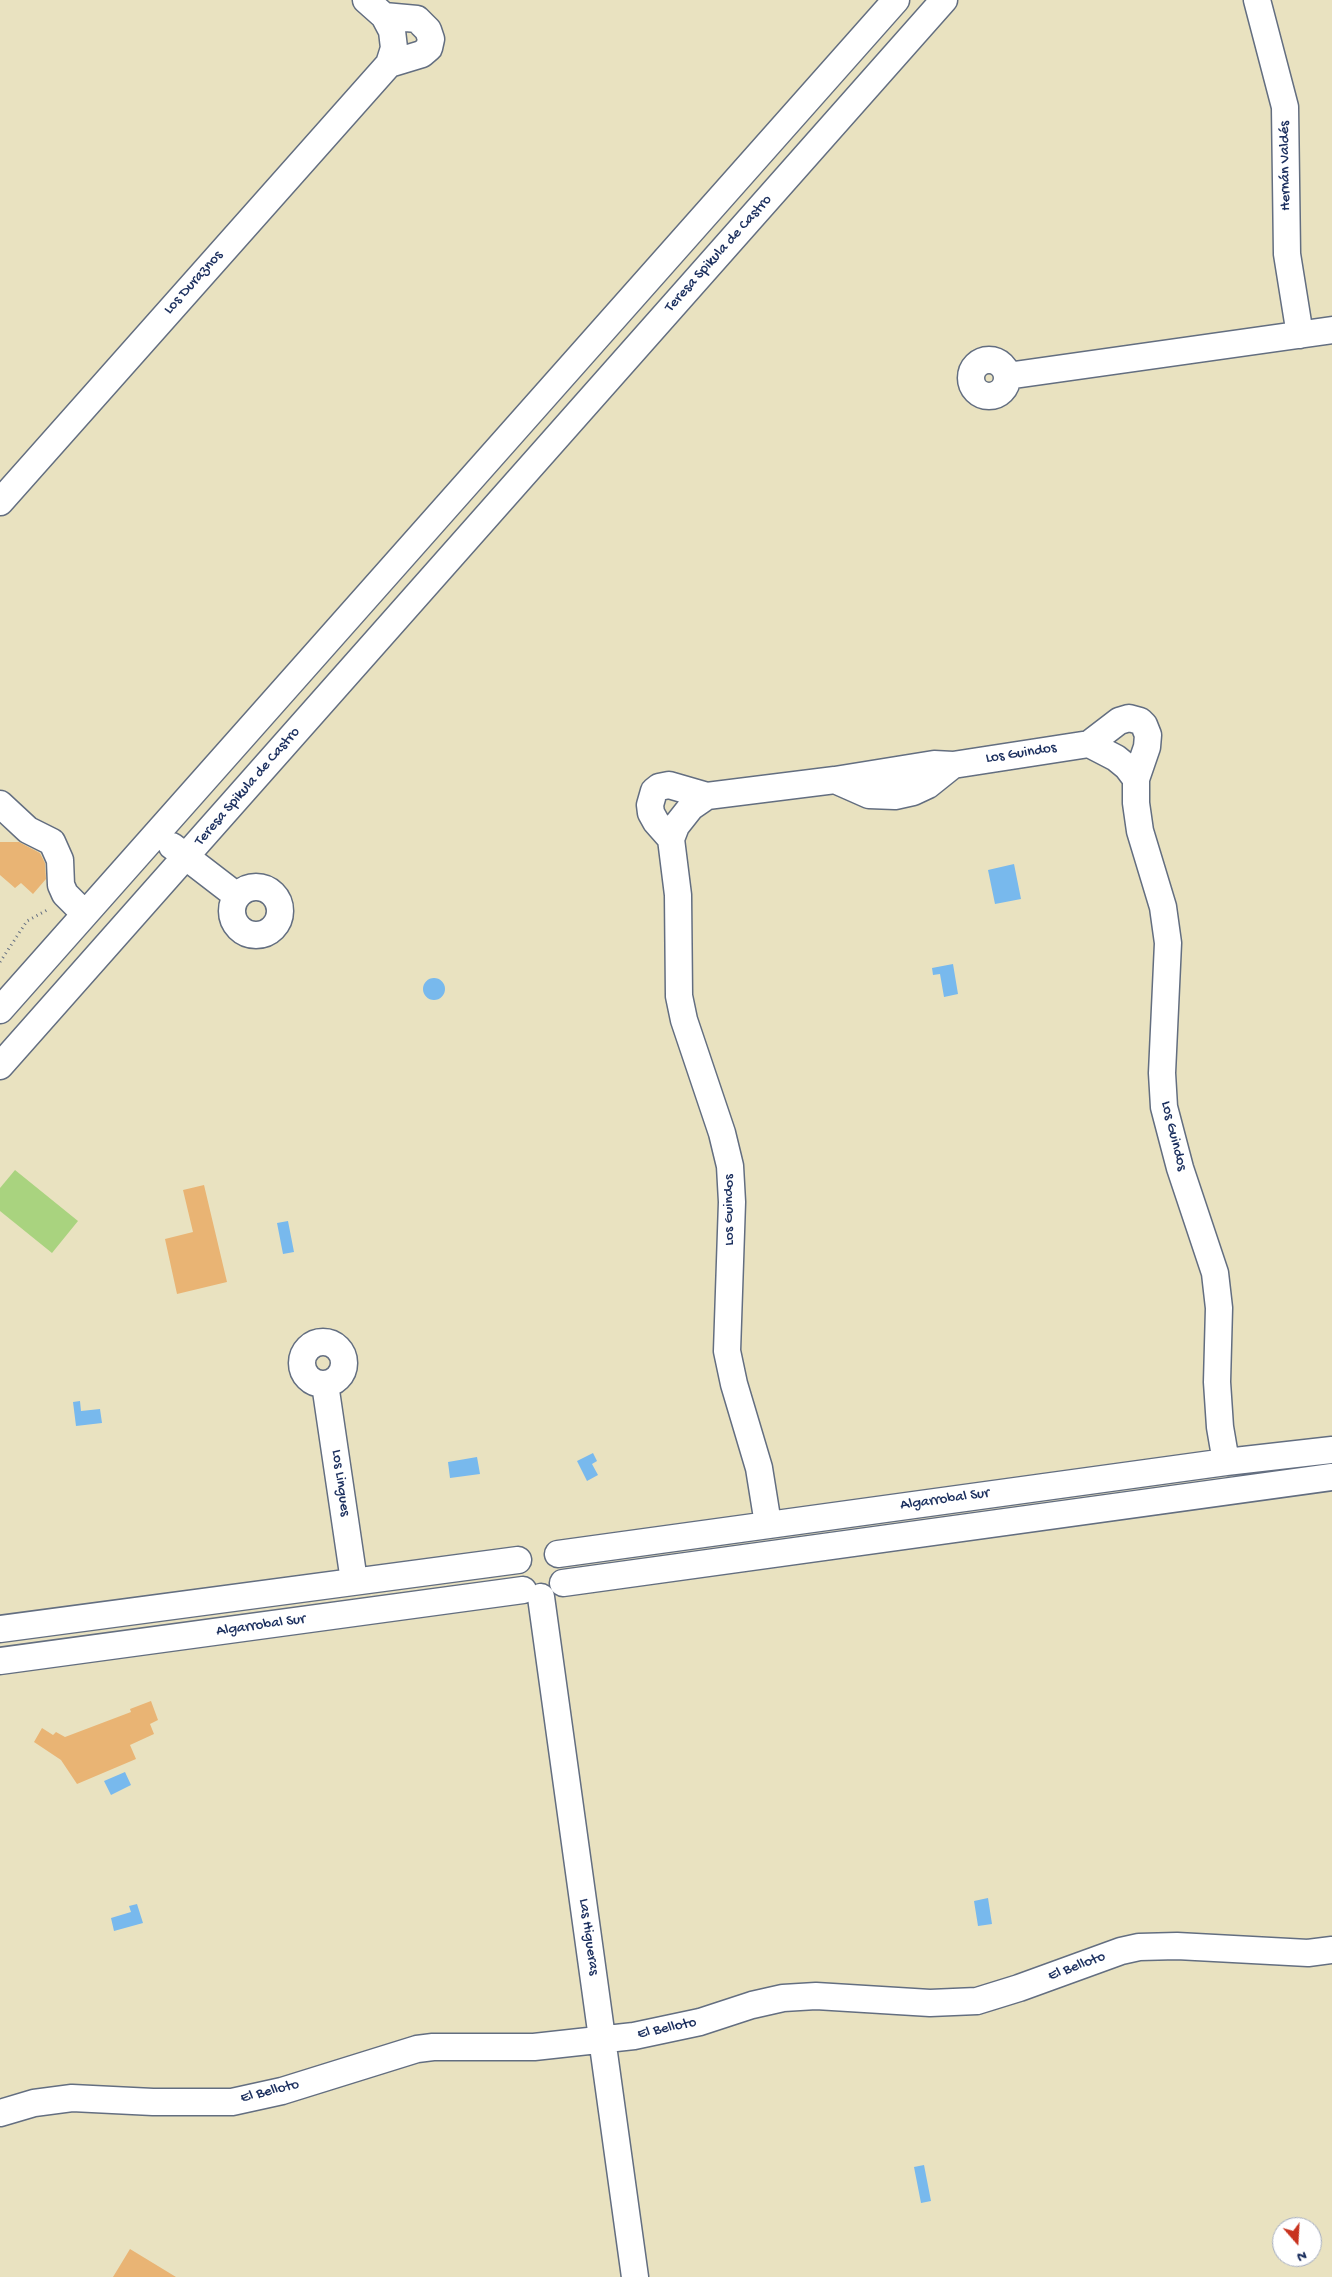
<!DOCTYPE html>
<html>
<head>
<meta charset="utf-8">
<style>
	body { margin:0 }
	#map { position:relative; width:1332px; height:2277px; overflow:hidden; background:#e9e2c0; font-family:"Gochi Hand",sans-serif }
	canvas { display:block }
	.north { position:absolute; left:1272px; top:2217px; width:50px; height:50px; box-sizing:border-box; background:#fff; border:1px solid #a4acbf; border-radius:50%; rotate:161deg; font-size:14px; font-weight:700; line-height:20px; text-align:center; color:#1b2f5e }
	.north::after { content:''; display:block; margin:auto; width:18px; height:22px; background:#c8321e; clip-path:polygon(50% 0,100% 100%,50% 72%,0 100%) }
</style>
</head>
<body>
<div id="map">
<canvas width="1332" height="2277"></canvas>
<div class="north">N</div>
</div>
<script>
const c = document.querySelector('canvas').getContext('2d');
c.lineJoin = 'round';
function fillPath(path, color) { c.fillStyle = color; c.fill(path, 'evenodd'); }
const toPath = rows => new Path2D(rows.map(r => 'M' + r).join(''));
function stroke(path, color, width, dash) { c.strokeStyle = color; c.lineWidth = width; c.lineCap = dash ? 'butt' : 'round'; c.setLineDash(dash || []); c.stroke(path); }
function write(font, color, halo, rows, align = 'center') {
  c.font = font + ' "Gochi Hand",sans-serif'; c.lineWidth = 4; c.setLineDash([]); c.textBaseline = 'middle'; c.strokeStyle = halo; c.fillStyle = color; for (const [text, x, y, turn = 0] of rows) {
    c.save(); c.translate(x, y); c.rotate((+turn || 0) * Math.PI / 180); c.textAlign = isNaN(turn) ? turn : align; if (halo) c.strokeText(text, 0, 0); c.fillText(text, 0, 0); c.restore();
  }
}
const green = toPath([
	[15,1170,78,1221,52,1253,0,1211,0,1188]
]);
const water = toPath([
	[1014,864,1021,899,995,904,988,870],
	[953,964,958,994,944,997,940,974,933,975,932,968],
	'423 989a11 11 0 1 1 22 0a11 11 0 1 1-22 0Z',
	[288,1221,294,1252,283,1254,277,1223],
	[80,1401,81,1411,100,1409,102,1423,76,1426,73,1402],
	[593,1453,597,1461,592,1464,598,1475,587,1481,577,1461],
	[477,1457,480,1474,450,1478,448,1462],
	[125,1772,131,1785,111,1795,104,1781],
	[988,1898,992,1924,978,1926,974,1901],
	[137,1904,143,1923,114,1931,111,1918,131,1912,129,1906],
	[924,2165,931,2201,921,2203,914,2167]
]);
const building = toPath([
	[0,842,19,842,40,853,45,863,46,879,33,894,21,883,15,888,0,875],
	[204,1185,227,1282,177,1294,165,1239,193,1232,183,1190],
	[151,1701,158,1720,150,1724,154,1734,130,1745,136,1759,77,1784,61,1760,34,1742,42,1728,53,1735,56,1732,65,1737,131,1712,130,1709],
	[130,2249,176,2277,113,2277]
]);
const path = toPath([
	[0,962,27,921,49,909]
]);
const minor = toPath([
	[1257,0,1285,107,1287,254,1300,335],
	[384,16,417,19,428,30,431,39,429,48,422,54,389,64],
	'971 378a18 18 0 1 1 36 0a18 18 0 1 1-36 0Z',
	[1007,376,1332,330],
	[0,502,389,64,394,48,392,31,384,16,366,0],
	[1089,744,1116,758,1127,767,1136,779],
	[835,780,869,795,895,796,913,792,928,785,953,765],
	[0,804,28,830,52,842,60,860,61,885,65,894,85,914],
	[671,839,656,822,651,813,650,805,654,791,659,787,669,785,707,796],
	[172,846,237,896],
	'232 911a24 24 0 1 1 48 0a24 24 0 1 1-48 0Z',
	[0,1010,896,0],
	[0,1066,944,0],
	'302 1363a21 21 0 1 1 42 0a21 21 0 1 1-42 0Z',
	[325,1384,354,1581],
	[768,1524,759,1468,734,1384,727,1351,732,1202,730,1166,722,1133,684,1020,679,996,678,895,671,839,676,826,691,807,707,796,835,780,934,764,953,765,1089,744,1119,721,1129,718,1140,721,1144,725,1148,735,1147,747,1136,779,1136,803,1140,831,1163,907,1168,943,1162,1073,1164,1107,1180,1168,1215,1273,1219,1308,1217,1382,1220,1427,1226,1462],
	[558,1554,1226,1462,1332,1450],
	[563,1583,1332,1477],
	[541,1597,635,2277],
	[0,1629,518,1560],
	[0,1661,523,1590],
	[0,2113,34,2103,72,2098,153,2102,232,2102,282,2091,417,2049,433,2047,534,2047,634,2036,700,2022,752,2005,783,1998,816,1996,930,2003,977,2001,1019,1988,1121,1951,1139,1947,1177,1946,1308,1953,1332,1950]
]);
const streetNames = [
	["Hernán Valdés",1286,166,-91],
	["Teresa Spikula de Castro",719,254,-48],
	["Los Duraznos",194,283,-48],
	["Los Guindos",1021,754,-9],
	["Teresa Spikula de Castro",248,787,-49],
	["Los Guindos",1173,1136,76],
	["Los Guindos",730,1210,-90],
	["Los Lingues",340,1483,82],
	["Algarrobal Sur",945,1500,-8],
	["Algarrobal Sur",261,1626,-8],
	["Las Higueras",588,1937,82],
	["El Belloto",1077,1967,-20],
	["El Belloto",667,2029,-12],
	["El Belloto",270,2092,-14]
];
fillPath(green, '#a9d37f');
fillPath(water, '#78b9ed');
fillPath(building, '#e9b474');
stroke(minor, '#636e80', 29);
stroke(path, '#636e80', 3, [1, 4]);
stroke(minor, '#fff', 26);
write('15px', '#1b2f5e', '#fff', streetNames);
</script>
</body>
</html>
